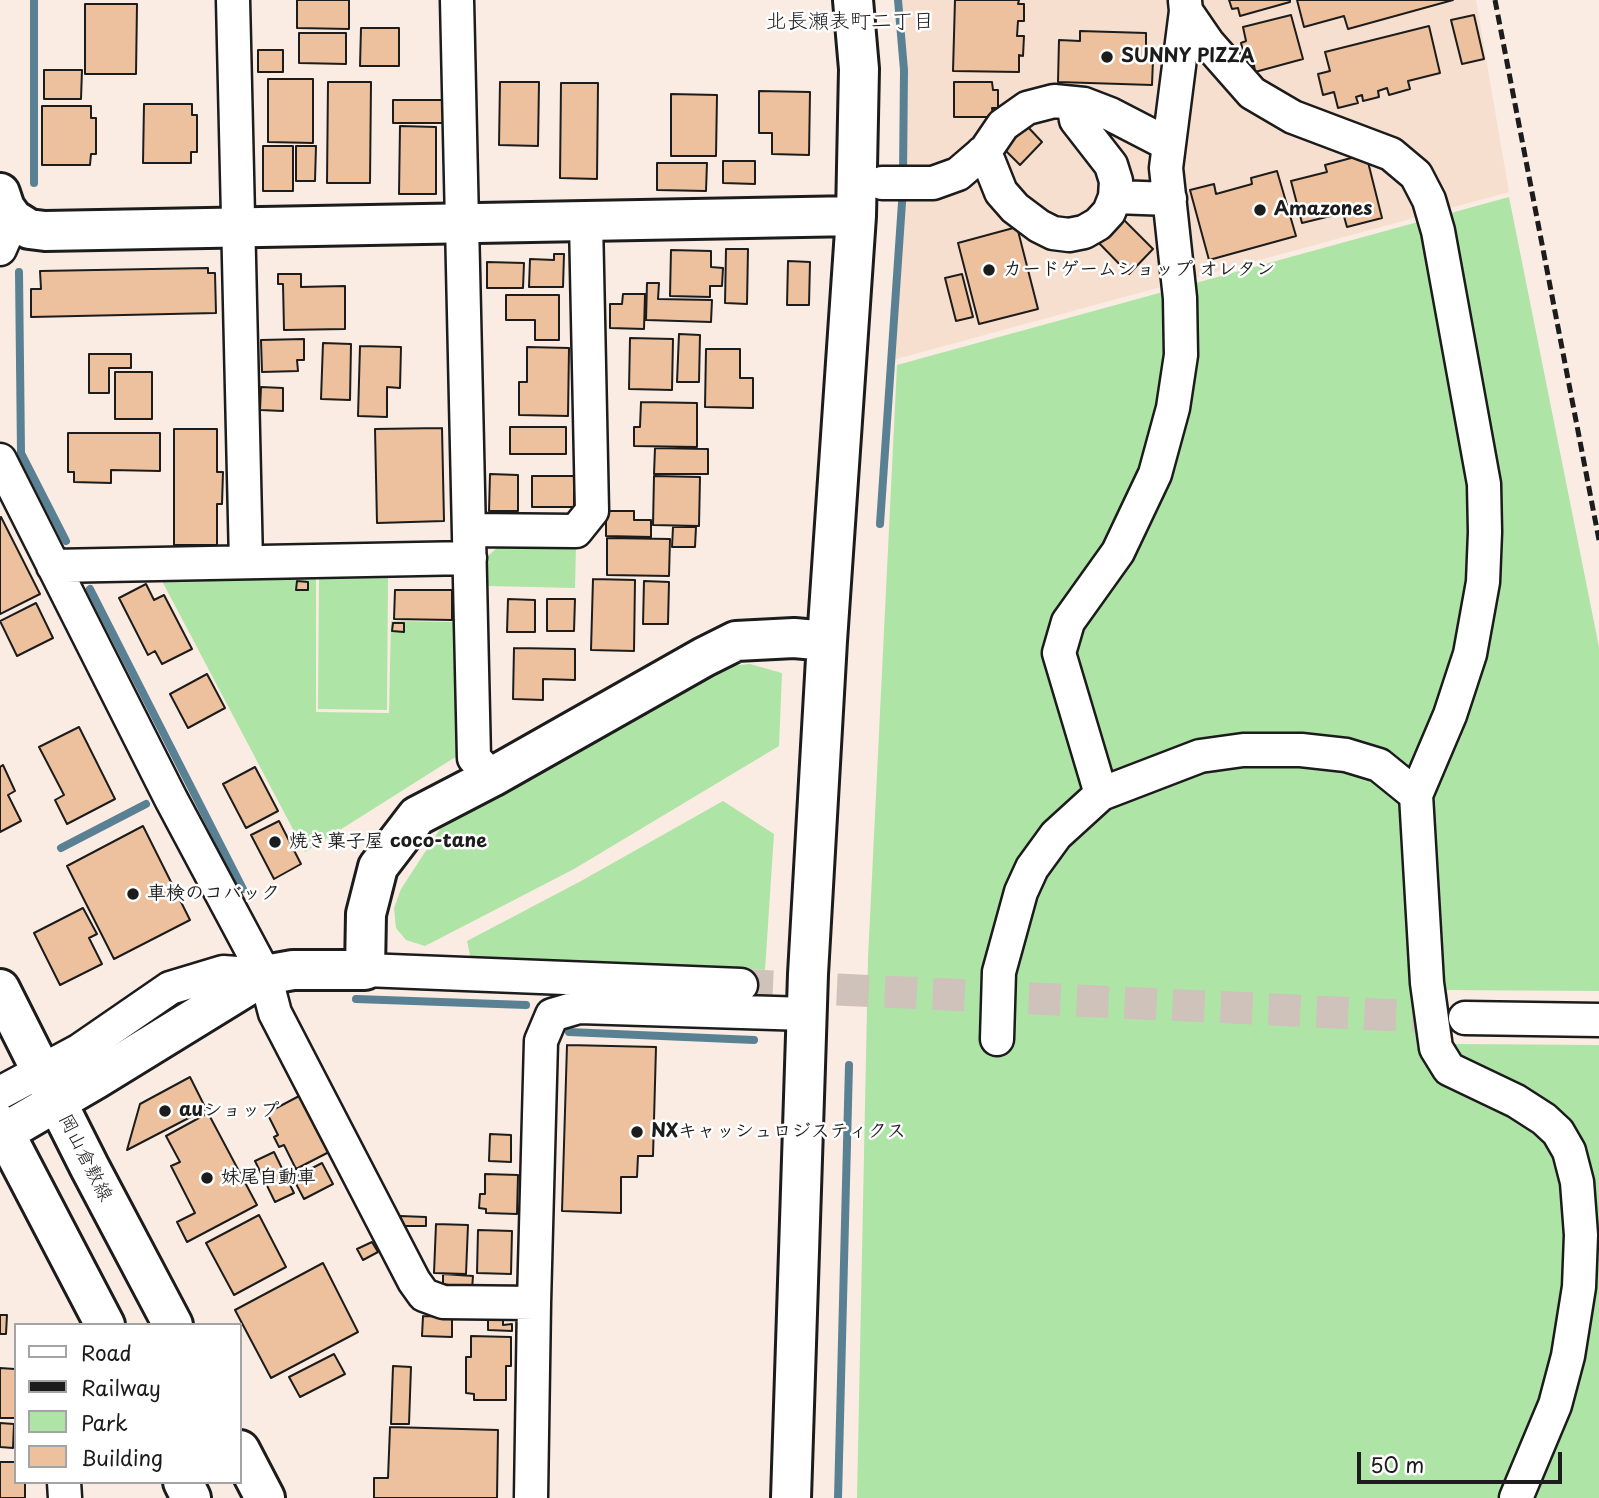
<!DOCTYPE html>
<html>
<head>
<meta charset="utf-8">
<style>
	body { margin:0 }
	#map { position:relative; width:1599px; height:1498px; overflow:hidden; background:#faece2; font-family:"Playpen Sans",sans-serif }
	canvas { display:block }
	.legend { position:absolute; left:14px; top:1323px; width:228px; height:161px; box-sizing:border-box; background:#fff; border:2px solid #a4a4a4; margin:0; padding:9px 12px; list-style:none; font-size:21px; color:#1c1c1c }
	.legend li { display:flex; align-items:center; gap:14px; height:35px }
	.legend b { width:35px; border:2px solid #a4a4a4 }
	.scale { position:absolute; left:1357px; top:1452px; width:205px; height:32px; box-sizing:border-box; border:4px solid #1c1c1c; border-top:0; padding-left:9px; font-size:21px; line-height:24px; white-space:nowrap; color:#1c1c1c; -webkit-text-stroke:5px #fff; paint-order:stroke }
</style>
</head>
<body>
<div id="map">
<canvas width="1599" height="1498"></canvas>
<ul class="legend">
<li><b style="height:9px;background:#fff"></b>Road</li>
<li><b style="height:9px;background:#1c1c1c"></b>Railway</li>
<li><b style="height:19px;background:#aee4a6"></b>Park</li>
<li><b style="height:19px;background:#eec19e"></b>Building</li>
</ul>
<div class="scale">50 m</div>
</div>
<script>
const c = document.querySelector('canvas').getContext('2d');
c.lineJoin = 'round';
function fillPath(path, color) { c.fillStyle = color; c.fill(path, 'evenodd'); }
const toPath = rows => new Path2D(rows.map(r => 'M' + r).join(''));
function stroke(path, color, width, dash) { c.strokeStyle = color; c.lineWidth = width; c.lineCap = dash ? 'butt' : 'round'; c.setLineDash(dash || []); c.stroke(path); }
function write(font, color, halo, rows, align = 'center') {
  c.font = font + ' "Playpen Sans","Klee One",sans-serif'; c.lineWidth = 5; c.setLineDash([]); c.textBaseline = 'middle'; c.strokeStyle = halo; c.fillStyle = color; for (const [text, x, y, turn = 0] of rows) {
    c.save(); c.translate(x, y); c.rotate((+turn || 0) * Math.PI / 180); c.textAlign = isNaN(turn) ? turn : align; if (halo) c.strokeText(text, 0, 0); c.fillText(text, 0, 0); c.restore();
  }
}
const built = toPath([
	[901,0,1476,0,1509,192,893,360,904,204,908,77]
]);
const green = toPath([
	[1509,197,1599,647,1599,991,1447,990,1453,1044,1599,1045,1599,1498,857,1498,868,958,897,365],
	[501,544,576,545,575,588,488,586,488,556],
	[316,578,316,712,389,713,391,621,458,622,457,756,305,852,162,581],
	[319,578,388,578,387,710,318,709],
	[750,664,782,673,779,746,574,869,425,946,406,940,396,928,394,908,401,889,442,826,496,785,715,667],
	[723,801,774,834,765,970,471,960,467,941,581,881]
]);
const stream = toPath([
	[34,0,34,183],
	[898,0,904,70,903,175],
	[19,272,21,453,66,541],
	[880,524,903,188],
	[90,589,243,889],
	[61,848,146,804],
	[356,999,526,1005],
	[569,1032,754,1040],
	[838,1498,849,1065]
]);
const building = toPath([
	[297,0,349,0,349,29,297,28,297,0],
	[955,0,1019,0,1018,4,1024,4,1024,21,1018,21,1017,36,1024,36,1023,56,1019,55,1019,72,953,71,955,0],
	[1229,0,1290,0,1290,2,1240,16,1238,8,1232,9,1229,0],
	[1297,0,1453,0,1348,29,1344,16,1304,27,1297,0],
	[85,4,137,4,136,74,85,74,85,4],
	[1291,15,1303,59,1255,72,1254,65,1247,67,1241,43,1246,41,1243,27,1291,15],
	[1474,15,1484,59,1462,64,1451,20,1474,15],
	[1429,26,1440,73,1408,81,1410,89,1389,95,1387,88,1378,91,1379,97,1363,101,1362,95,1356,97,1358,103,1338,108,1334,92,1323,95,1318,74,1330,71,1325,52,1429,26],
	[361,28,399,28,399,66,360,66,361,28],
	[1080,31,1146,33,1146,59,1153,59,1152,85,1058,82,1059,40,1080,41,1080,31],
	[299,33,346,33,346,64,299,63,299,33],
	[258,50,283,50,283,72,258,72,258,50],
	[44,70,82,70,81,99,44,99,44,70],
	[268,79,313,79,313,143,268,142,268,79],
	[328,82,371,82,370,183,327,183,328,82],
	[500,82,539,82,538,146,499,145,500,82],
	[954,82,992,82,993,90,998,90,998,108,992,108,993,117,954,117,954,82],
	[561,83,598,83,597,179,560,178,561,83],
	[759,91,810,92,809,155,772,154,772,133,759,133,759,91],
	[671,94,717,95,716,156,671,156,671,94],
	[393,100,444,100,444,123,393,123,393,100],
	[144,104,192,104,192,115,197,115,197,152,191,152,191,163,143,163,144,104],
	[42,106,91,106,91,118,96,118,96,154,91,154,90,165,42,165,42,106],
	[400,126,436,127,436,194,399,194,400,126],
	[1027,126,1042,142,1020,165,1004,149,1027,126],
	[263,146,293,146,293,191,263,191,263,146],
	[296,146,316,146,315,181,296,181,296,146],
	[1366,154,1382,218,1347,227,1343,213,1302,223,1291,181,1327,172,1325,165,1366,154],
	[723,161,755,161,755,184,723,183,723,161],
	[657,163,707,163,706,191,657,190,657,163],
	[1277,171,1296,236,1209,260,1190,190,1214,184,1216,194,1252,184,1251,178,1277,171],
	[1120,216,1153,249,1129,274,1096,240,1120,216],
	[1017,227,1038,309,979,324,958,243,1017,227],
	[726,249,748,249,747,304,725,303,726,249],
	[671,250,711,251,711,267,723,268,722,286,710,286,710,297,670,296,671,250],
	[554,254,564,254,563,287,529,287,530,259,554,260,554,254],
	[788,261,810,262,809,305,787,305,788,261],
	[487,262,524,263,523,288,487,288,487,262],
	[208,268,208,273,215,273,216,313,31,317,31,289,41,289,40,271,208,268],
	[278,274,301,274,301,287,345,286,345,329,284,330,283,284,278,284,278,274],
	[962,274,973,317,956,321,945,278,962,274],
	[647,283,659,283,658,299,712,300,711,322,646,320,647,283],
	[623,294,645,294,644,329,610,328,610,304,622,304,623,294],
	[506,295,559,295,559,340,535,340,535,320,506,320,506,295],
	[679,334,700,335,699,382,677,382,679,334],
	[630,338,673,339,672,390,629,389,630,338],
	[304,339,304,360,297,360,298,371,262,372,261,340,304,339],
	[323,343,351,344,350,400,321,399,323,343],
	[360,346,401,347,400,388,387,387,387,417,358,416,360,346],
	[527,347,569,348,568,416,519,415,519,382,527,382,527,347],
	[706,349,740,349,740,378,753,378,753,408,705,407,706,349],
	[89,354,131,354,131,368,109,368,109,393,89,393,89,354],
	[115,372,152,372,152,419,115,419,115,372],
	[261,387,283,388,283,411,260,410,261,387],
	[641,402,697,403,697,447,634,446,634,427,640,427,641,402],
	[510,427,566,427,566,454,510,454,510,427],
	[442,428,444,521,377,523,375,429,442,428],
	[174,429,217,429,217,472,223,472,222,504,217,504,217,545,174,545,174,429],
	[68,433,160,433,160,471,111,470,111,483,74,482,74,472,68,472,68,433],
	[655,448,708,449,708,474,654,474,655,448],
	[490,474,518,475,518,511,489,511,490,474],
	[532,476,574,476,574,507,532,507,532,476],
	[654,476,700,477,699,526,653,525,654,476],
	[606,511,634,511,634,520,651,520,651,537,606,536,606,511],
	[1,517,40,594,0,614,0,518,1,517],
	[673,527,696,527,695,547,672,547,673,527],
	[607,538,670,539,669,576,607,575,607,538],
	[593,579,635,580,634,651,591,650,593,579],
	[297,581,308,582,308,590,296,590,297,581],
	[644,581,669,582,668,624,643,624,644,581],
	[146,584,154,600,164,595,192,649,162,664,155,651,148,655,119,598,146,584],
	[395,590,452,590,452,620,394,619,395,590],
	[508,599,535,600,535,632,507,632,508,599],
	[547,599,575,599,574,631,547,631,547,599],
	[36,603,53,638,17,656,0,621,36,603],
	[393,623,404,623,404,632,392,631,393,623],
	[514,648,575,649,575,680,543,679,543,700,513,699,514,648],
	[207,674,225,708,188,728,170,694,207,674],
	[79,727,115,799,67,824,55,800,64,795,39,747,79,727],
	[3,765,15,791,8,795,21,821,0,832,0,767,3,765],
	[255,767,278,811,246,828,223,784,255,767],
	[279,821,301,864,274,879,251,835,279,821],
	[143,826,190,920,114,959,67,866,143,826],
	[83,908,97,934,89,938,102,964,60,985,34,933,83,908],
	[567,1045,656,1047,653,1156,638,1156,637,1177,621,1177,621,1213,562,1211,567,1045],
	[190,1077,206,1109,127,1150,140,1104,190,1077],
	[301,1095,329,1152,296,1169,284,1145,279,1147,274,1137,278,1135,267,1113,301,1095],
	[208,1113,257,1205,187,1242,177,1222,195,1213,171,1166,180,1162,166,1136,208,1113],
	[490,1134,511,1135,511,1162,489,1161,490,1134],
	[274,1152,294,1193,275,1202,255,1161,274,1152],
	[322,1163,333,1184,304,1199,293,1178,322,1163],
	[485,1174,518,1175,517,1214,486,1213,486,1209,479,1208,480,1194,485,1194,485,1174],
	[259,1215,286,1267,234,1295,206,1243,259,1215],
	[400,1216,426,1217,426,1226,400,1226,400,1216],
	[436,1224,468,1225,466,1274,434,1273,436,1224],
	[478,1230,512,1231,511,1274,477,1273,478,1230],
	[372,1242,378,1252,363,1260,357,1249,372,1242],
	[323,1263,358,1332,271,1378,235,1310,323,1263],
	[443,1274,473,1276,472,1289,443,1284,443,1274],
	[0,1315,7,1315,6,1334,0,1334,0,1315],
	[423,1316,452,1317,452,1337,422,1336,423,1316],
	[488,1318,503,1318,503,1325,512,1324,512,1331,488,1330,488,1318],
	[471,1336,511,1337,511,1366,506,1366,506,1400,474,1400,474,1394,466,1393,466,1357,471,1357,471,1336],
	[334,1354,345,1374,300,1397,289,1377,334,1354],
	[393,1366,411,1367,409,1424,391,1424,393,1366],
	[0,1368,15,1369,15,1418,0,1418,0,1368],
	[0,1423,14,1424,13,1448,0,1447,0,1423],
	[390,1427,498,1430,497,1498,374,1498,374,1478,388,1478,390,1427],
	[0,1462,16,1462,16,1482,25,1482,25,1498,0,1498,0,1462]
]);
const streetTunnel = toPath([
	[741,985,1457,1018]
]);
const street = toPath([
	[233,0,246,562],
	[457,0,474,758,492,777],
	[1186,11,1208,43,1252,93,1293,117,1391,154,1416,175,1429,200,1438,231,1484,484,1485,532,1483,582,1470,654,1450,715,1416,795,1427,983,1436,1048,1449,1069,1516,1101,1544,1119,1558,1132,1569,1151,1577,1182,1581,1235,1579,1287,1568,1356,1555,1405,1516,1498],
	[982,153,989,162,1001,192,1015,208,1039,226,1053,233,1069,235,1084,232,1098,224,1109,212,1115,197,1116,181,1111,165,1076,120,1073,103],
	[882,183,933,183,958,174,986,150,1003,125,1027,108,1054,101,1084,104,1110,114,1168,144],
	[1115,197,1170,199],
	[0,249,13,219],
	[0,460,171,799,265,975,275,1013,414,1281,424,1295,443,1302,534,1303],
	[469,530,576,531,592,511,586,221],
	[53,566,470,558],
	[1101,794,1059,653,1068,622,1118,552,1155,474,1173,408,1181,355,1180,298,1166,168,1186,11,1185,1],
	[365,970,741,985],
	[1465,1018,1599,1020],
	[997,1039,999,972,1021,892,1032,868,1056,835,1101,794,1200,756,1243,750,1301,750,1346,755,1379,765,1416,795],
	[0,1093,80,1050,170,988,223,972,265,975],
	[64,1482,65,1498],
	[531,1498,534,1303,541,1041,552,1015,579,1007,807,1014]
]);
const secondary = toPath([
	[0,193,5,208,13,219,29,229,45,231,856,216],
	[0,989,89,1166,173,1325],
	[0,1124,105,1325],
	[0,1135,96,1079,265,975,293,970,365,970,366,914,378,867,417,816,492,777,704,657,736,641,794,638,827,641],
	[240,1450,265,1498],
	[183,1482,191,1498],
	[791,1498,808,974,827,641,856,216,859,69,853,0]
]);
const rail = toPath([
	[1495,0,1599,540]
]);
const markers = [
	[1107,57,7,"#1c1c1c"],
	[1260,210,7,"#1c1c1c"],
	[989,270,7,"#1c1c1c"],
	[275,842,7,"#1c1c1c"],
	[133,894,7,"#1c1c1c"],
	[165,1111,7,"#1c1c1c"],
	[637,1132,7,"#1c1c1c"],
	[207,1178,7,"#1c1c1c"]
];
const poiNames = [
	["SUNNY PIZZA",1121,57],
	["Amazones",1274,210],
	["カードゲームショップ オレタン",1003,270],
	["焼き菓子屋 coco-tane",289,842],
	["車検のコバック",147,894],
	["auショップ",179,1111],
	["NXキャッシュロジスティクス",651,1132],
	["妹尾自動車",221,1178]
];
const streetNames = [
	["岡山倉敷線",85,1158,63]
];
const neighbourhoodNames = [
	["北長瀬表町二丁目",850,22]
];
fillPath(built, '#f6dfce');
fillPath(green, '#aee4a6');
stroke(stream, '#598193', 8);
fillPath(building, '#eec19e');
stroke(building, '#1c1c1c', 2);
stroke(streetTunnel, '#cec2ba', 32, [32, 16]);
stroke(street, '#1c1c1c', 37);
stroke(secondary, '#1c1c1c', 44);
stroke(street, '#fff', 32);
stroke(secondary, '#fff', 38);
stroke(rail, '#1c1c1c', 5, [10, 5]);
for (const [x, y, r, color] of markers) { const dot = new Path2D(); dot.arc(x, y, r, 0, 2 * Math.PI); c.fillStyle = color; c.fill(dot); stroke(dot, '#fff', 2.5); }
write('bold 19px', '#1c1c1c', '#fff', poiNames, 'left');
write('19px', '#1c1c1c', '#fff', streetNames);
write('21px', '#1c1c1c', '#fff', neighbourhoodNames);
</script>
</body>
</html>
